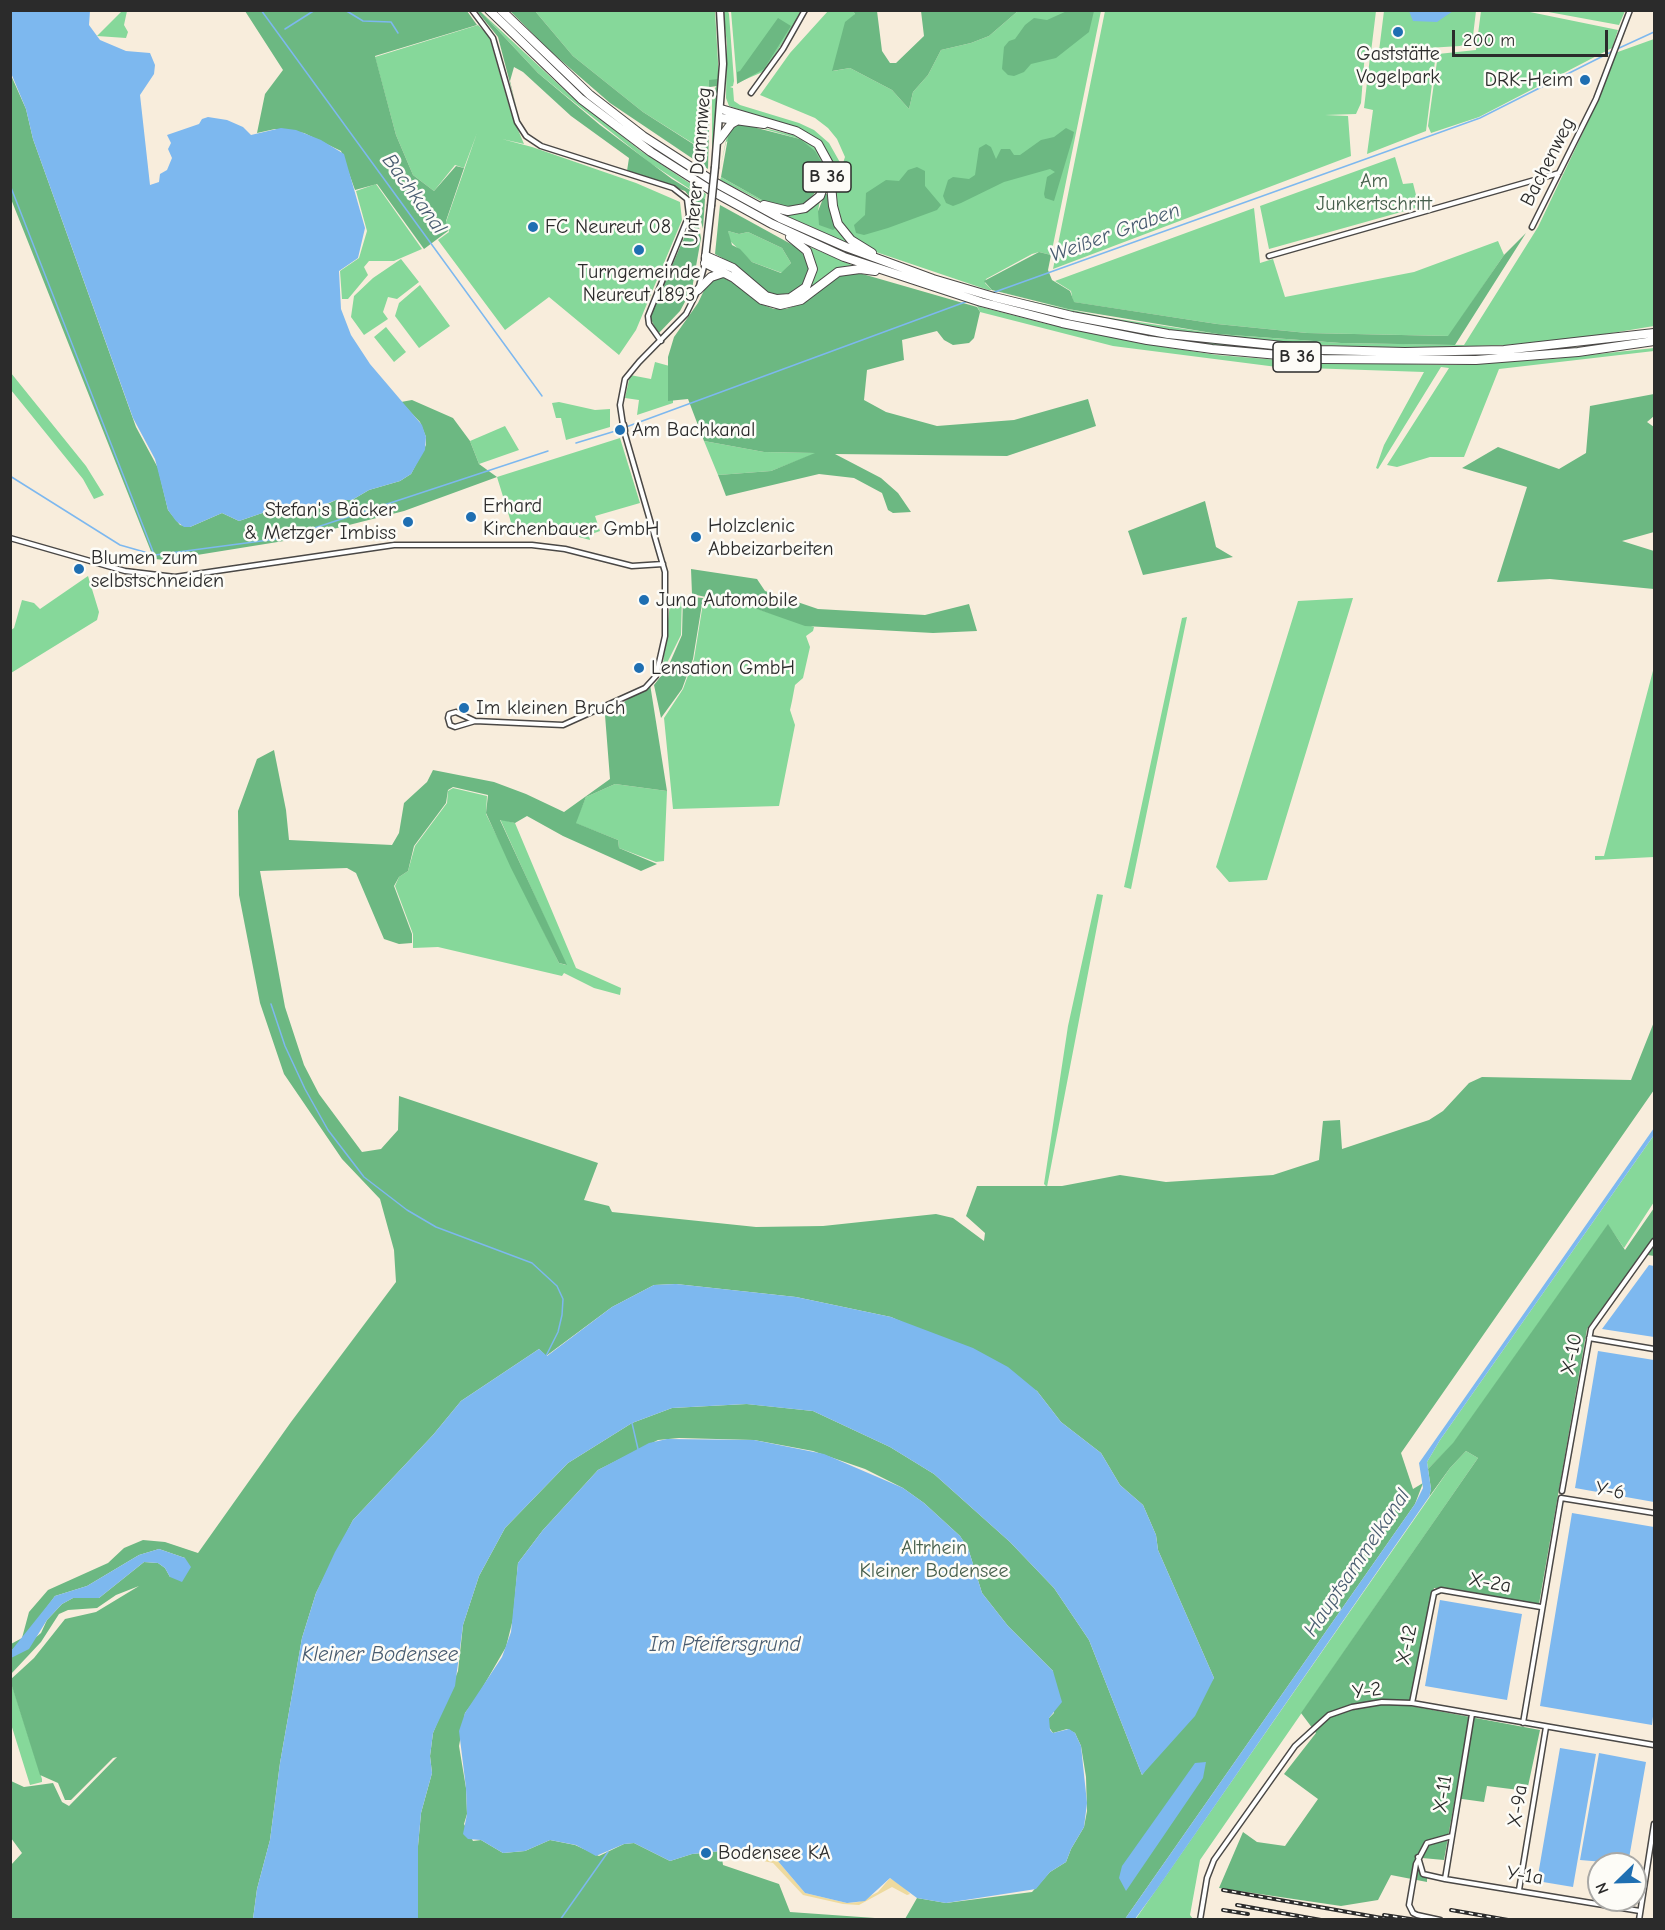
<!DOCTYPE html>
<html>
<head>
<meta charset="utf-8">
<style>
	body { margin:0 }
	#map { position:relative; width:1665px; height:1930px; overflow:hidden; background:#f8eddc; font-family:"Comic Neue",sans-serif }
	canvas { display:block }
	.frame { position:absolute; inset:0; border:12px solid #2b2b2b; pointer-events:none }
	.north { position:absolute; left:1587px; top:1852px; width:60px; height:60px; box-sizing:border-box; background:#fdfcf7; border:2px solid #a9a8a5; border-radius:50%; rotate:247deg; font-size:16px; font-weight:700; line-height:24px; text-align:center; color:#2b2b2b }
	.north::after { content:''; display:block; margin:auto; width:21px; height:27px; background:#1f6fb2; clip-path:polygon(50% 0,100% 100%,50% 72%,0 100%) }
	.scale { position:absolute; left:1452px; top:30px; width:156px; height:27px; box-sizing:border-box; border:3px solid #2b2b2b; border-top:0; padding-left:8px; font-size:18px; line-height:21px; white-space:nowrap; color:#2b2b2b; -webkit-text-stroke:4px #fdfcf7; paint-order:stroke }
</style>
</head>
<body>
<div id="map">
<canvas width="1665" height="1930"></canvas>
<div class="frame"></div>
<div class="north">N</div>
<div class="scale">200 m</div>
</div>
<script>
const c = document.querySelector('canvas').getContext('2d');
c.lineJoin = 'round';
function fillPath(path, color) { c.fillStyle = color; c.fill(path, 'evenodd'); }
const toPath = rows => new Path2D(rows.map(r => 'M' + r).join(''));
function stroke(path, color, width, dash) { c.strokeStyle = color; c.lineWidth = width; c.lineCap = dash ? 'butt' : 'round'; c.setLineDash(dash || []); c.stroke(path); }
function write(font, color, halo, rows, align = 'center') {
  c.font = font + ' "Comic Neue",sans-serif'; c.lineWidth = 5; c.setLineDash([]); c.textBaseline = 'middle'; c.strokeStyle = halo; c.fillStyle = color; for (const [text, x, y, turn = 0] of rows) {
    c.save(); c.translate(x, y); c.rotate((+turn || 0) * Math.PI / 180); c.textAlign = isNaN(turn) ? turn : align; if (halo) c.strokeText(text, 0, 0); c.fillText(text, 0, 0); c.restore();
  }
}
const green = toPath([
	[122,11,127,11,124,25,128,32,126,38,97,36],
	[480,11,570,95,641,151,706,194,705,199,650,163,566,96,538,73],
	[493,11,599,106,649,144,706,181,767,215,835,247,978,296,975,297,857,258,806,237,724,194,649,147,602,112],
	[535,11,715,11,719,79,712,165,712,93,717,85,709,80,705,151,643,112,573,56],
	[723,11,728,11,729,14,734,81,733,86,730,87,733,88,734,101,740,105,799,123,814,130,829,143,842,166,845,157,837,139,828,128,815,118,760,95,790,53,828,11,853,11,855,14,833,71,850,68,892,90,909,109,913,92,928,75,941,50,971,43,989,36,1018,11,1101,11,1051,255,1039,252,1032,254,986,279,985,283,992,290,988,290,873,251,854,239,839,220,829,157,823,146,801,131,729,106,726,98,727,44],
	[731,11,802,11,765,71,737,83],
	[1105,11,1376,11,1371,52,1365,52,1361,103,1356,114,1325,115,1348,116,1351,156,1053,269],
	[1384,11,1476,11,1473,36,1466,44,1460,46,1379,51],
	[1481,11,1525,11,1618,30,1612,48,1479,117,1431,133,1428,126,1438,54,1476,50],
	[1543,11,1625,11,1619,25],
	[478,25,489,36,511,113,524,144,502,139,532,147,636,183,680,202,682,220,636,330,619,355,549,297,505,330,438,240,449,232,446,222,477,133,464,168,455,165,434,191,413,175,396,135,375,57],
	[1654,39,1654,326,1588,337,1507,345,1413,348,1313,345,1170,330,1092,316,1012,297,1105,317,1218,334,1341,343,1464,345,1538,227,1589,120,1615,53],
	[1436,53,1426,131,1367,154,1373,110,1364,108,1370,57],
	[740,122,793,135,808,142,818,151,825,169,823,188,805,206,769,205,720,180,721,177,769,204,808,202,816,193,800,139,757,127,726,142,720,170,728,130],
	[1395,157,1403,184,1413,183,1419,207,1269,249,1260,206],
	[376,184,422,249,394,261,369,261,364,267,368,275,348,299,342,299,340,271,359,258,367,231,356,191],
	[820,200,818,211,852,245,782,214,806,210],
	[1254,208,1260,263,1273,259,1285,297,1414,272,1498,241,1504,255,1449,336,1307,333,1217,324,1073,302,1071,291,1055,281],
	[728,231,739,234,748,232,782,248,791,263,782,273,752,262,729,240],
	[808,246,854,266,831,273,800,298,791,302,777,303,760,296,740,278,712,263,732,270,766,298,777,301,791,301,805,292,813,280,815,262],
	[401,259,419,282,397,299,388,297,383,312,388,319,364,335,351,317,354,296,373,278],
	[420,285,450,326,419,348,395,316,399,303],
	[990,299,1107,327,1272,350,1394,356,1589,347,1467,357,1320,355,1202,344,1131,333,987,300],
	[977,306,1047,324,1138,343,1217,355,1303,362,1455,365,1552,359,1654,348,1654,351,1499,369,1464,457,1430,457,1397,467,1387,465,1449,368,1441,367,1378,469,1376,468,1384,445,1424,372,1277,367,1113,346,980,312],
	[386,327,406,352,394,362,374,337],
	[655,362,673,367,673,403,637,415,639,400,625,398,630,375,651,379],
	[11,373,86,466,104,495,94,499,83,479,11,390],
	[559,402,595,410,610,409,610,427,566,440,561,418,556,418,552,403],
	[505,426,519,450,479,464,470,441],
	[620,438,640,503,595,516,600,531,589,535,590,540,560,532,514,532,497,477],
	[704,441,764,452,817,453,771,471,718,475],
	[88,576,99,612,97,620,11,673,11,630,14,628,22,600,34,603,40,609],
	[671,595,682,595,681,635,662,673],
	[704,597,751,607,814,627,813,631,806,636,810,647,803,678,795,685,792,701,790,710,795,725,779,806,673,809,664,718,683,689,694,659],
	[1353,598,1267,880,1229,882,1216,867,1298,601],
	[1187,617,1131,889,1124,887,1182,618],
	[1654,667,1654,857,1595,860,1595,856,1604,856],
	[615,784,667,791,664,861,656,862,619,848,618,840,575,823,586,797],
	[453,788,487,796,486,814,559,963,566,965,500,819,515,823,576,968,621,988,620,995,594,988,564,973,562,976,438,947,413,948,413,934,395,886,399,877,408,871,415,846,447,803,448,791],
	[1097,894,1103,895,1047,1187,1044,1184,1068,1026],
	[1654,1135,1654,1202,1624,1248,1608,1225,1453,1444,1428,1469,1427,1462,1440,1440],
	[1466,1451,1478,1458,1200,1860,1190,1915,1193,1919,1135,1920,1450,1468],
	[11,1682,42,1779,42,1782,30,1785,11,1724]
]);
const forest = toPath([
	[245,11,467,11,477,25,375,56,396,135,413,175,434,191,456,166,464,168,446,221,448,231,424,249,377,184,355,190,341,151,304,133,275,129,257,133,265,94,283,70],
	[477,11,480,11,538,73,600,125,672,179,705,199,703,229,697,206,685,191,627,171,629,158,571,116,523,72,514,67,510,81,517,110,498,37],
	[510,11,535,11,573,56,643,112,704,151,709,80,718,79,717,86,710,87,708,169,610,103,549,50],
	[853,11,877,11,882,51,890,63,896,63,924,36,921,11,1018,11,989,36,971,43,941,50,928,75,913,92,909,109,892,90,850,68,832,71,845,22,855,14],
	[1067,11,1094,11,1089,32,1056,58,1031,64,1024,72,1014,76,1008,75,1002,69,1004,47,1009,41,1015,39,1025,25,1034,18,1047,20],
	[778,18,791,26,764,69,737,84,737,72,740,71],
	[10,73,26,109,33,139,136,427,158,468,168,510,180,525,190,527,222,513,239,521,271,510,286,515,321,507,336,500,352,500,369,490,400,481,411,474,426,445,426,437,420,422,401,402,412,400,453,418,470,441,479,464,497,477,404,511,290,540,166,560,154,559,11,199],
	[741,124,800,139,815,151,822,163,822,183,808,202,790,207,769,204,721,177,729,132,732,128],
	[1066,128,1074,132,1073,137,1054,201,1045,198,1044,194,1047,177,1055,172,1050,169,1004,182,961,203,953,206,946,203,943,196,948,180,953,177,969,179,975,175,979,148,986,144,991,147,996,159,1001,149,1010,149,1014,155,1020,155,1041,140,1054,137],
	[917,167,925,171,925,186,941,205,937,210,888,228,864,235,856,233,854,225,865,215,866,193,886,180,899,181,908,170],
	[825,194,829,194,837,227,833,230,819,225,818,211],
	[720,205,800,249,809,265,807,279,800,288,794,293,773,295,762,289,733,264,715,254],
	[728,231,739,234,748,232,782,248,791,263,781,273,752,262,740,249,732,245],
	[692,211,696,212,701,238,692,289,680,311,658,334,650,317,690,224],
	[1526,233,1455,345,1341,343,1218,334,1068,309,992,290,984,281,1039,252,1051,255,1048,270,1052,280,1070,291,1074,302,1217,324,1307,333,1448,336,1504,255],
	[859,273,977,307,980,312,974,338,969,343,953,345,944,340,937,331,902,340,904,360,867,370,864,400,886,412,937,426,1014,420,1088,399,1096,426,1007,456,835,454,881,478,898,493,911,512,893,513,888,510,882,493,854,478,819,474,726,496,718,475,771,471,815,453,764,452,704,441,688,399,668,401,668,357,674,337,698,303,708,282,722,277,737,285,763,305,774,309,786,309,803,303,840,275],
	[1654,394,1654,416,1647,422,1654,427,1654,532,1622,541,1654,551,1654,589,1550,579,1497,582,1527,487,1462,468,1498,447,1559,469,1586,453,1590,406],
	[1205,501,1216,547,1233,557,1143,575,1128,531],
	[691,569,757,579,765,591,818,609,925,615,969,604,977,631,933,633,805,626,751,607,692,594],
	[683,596,703,598,693,659,682,689,661,718,654,685,668,667,682,635],
	[650,684,667,791,615,784,586,797,576,823,618,840,619,848,657,864,641,871,563,836,527,816,515,823,500,820,567,965,559,963,511,868,486,813,488,795,453,787,448,790,446,803,414,846,408,871,399,877,394,886,412,934,412,943,399,944,384,939,356,873,347,868,260,871,285,1007,304,1065,319,1094,362,1152,381,1149,398,1130,399,1096,598,1163,584,1200,609,1206,612,1212,756,1227,823,1226,936,1214,953,1218,984,1241,985,1233,966,1216,977,1186,1062,1186,1120,1175,1166,1182,1273,1175,1319,1160,1323,1121,1340,1120,1342,1149,1429,1120,1443,1111,1469,1083,1482,1077,1631,1080,1654,1022,1654,1090,1401,1453,1413,1489,1423,1483,1415,1504,1125,1919,905,1919,917,1898,946,1903,1032,1892,1050,1872,1066,1862,1071,1849,1084,1827,1087,1811,1086,1777,1081,1746,1075,1733,1067,1729,1053,1733,1048,1726,1049,1718,1054,1713,1053,1671,1008,1626,982,1593,968,1548,960,1536,924,1503,903,1488,865,1469,813,1451,754,1440,679,1438,658,1440,598,1470,543,1530,518,1563,513,1619,506,1647,477,1697,465,1713,459,1746,466,1788,467,1814,464,1824,473,1841,481,1840,503,1853,525,1851,550,1840,575,1845,599,1856,624,1844,634,1843,670,1861,692,1854,721,1851,723,1865,779,1884,790,1912,889,1919,418,1919,418,1846,421,1813,432,1773,430,1756,433,1733,458,1671,463,1625,479,1576,505,1528,568,1463,632,1423,672,1408,747,1404,813,1411,890,1447,934,1474,1010,1542,1054,1588,1089,1640,1142,1775,1214,1678,1158,1550,1156,1535,1143,1505,1120,1485,1101,1453,1061,1422,1037,1391,927,1333,891,1317,796,1297,676,1284,654,1285,612,1307,546,1356,539,1349,461,1401,433,1435,353,1520,316,1593,302,1638,280,1763,270,1840,257,1889,253,1919,11,1919,11,1865,22,1853,11,1838,11,1781,24,1787,53,1783,62,1802,69,1806,117,1757,113,1758,71,1800,65,1800,58,1783,40,1775,10,1680,34,1658,65,1619,96,1612,139,1586,116,1595,97,1608,68,1610,59,1614,41,1642,11,1674,11,1658,41,1633,47,1620,62,1604,73,1598,99,1598,144,1562,158,1563,165,1568,170,1577,185,1558,159,1549,139,1555,87,1586,55,1596,21,1642,11,1651,11,1644,22,1638,29,1612,48,1590,108,1563,124,1548,143,1540,165,1542,198,1553,291,1422,396,1282,394,1250,380,1199,342,1159,284,1074,260,1003,239,895,238,811,257,759,274,750,286,810,289,840,392,845,399,833,404,803,427,782,433,770,494,782,526,794,564,812,610,779,605,715],
	[1654,1208,1654,1256,1642,1254,1587,1329,1539,1604,1434,1588,1411,1706,1540,1730,1527,1791,1487,1786,1484,1802,1455,1798,1444,1860,1422,1858,1421,1873,1427,1877,1427,1882,1391,1875,1378,1900,1341,1906,1219,1888,1243,1832,1257,1842,1285,1846,1318,1799,1284,1774,1316,1733,1301,1713,1478,1458,1466,1451,1450,1468,1429,1497,1431,1489,1428,1469,1453,1443,1608,1224,1625,1250]
]);
const sand = toPath([
	[748,1850,763,1853,777,1860,805,1893,847,1903,859,1902,878,1892,890,1878,902,1885,910,1894,907,1895,892,1887,859,1905,843,1904,803,1895,773,1863,721,1852]
]);
const water = toPath([
	[10,11,90,11,89,25,100,40,126,51,150,53,155,65,154,74,140,95,150,185,159,182,160,174,167,170,172,158,168,149,171,143,167,135,199,124,202,119,208,117,227,120,243,127,251,135,281,128,296,130,321,140,344,154,365,228,358,258,339,271,341,309,351,335,370,364,422,425,426,437,425,450,411,474,400,481,369,490,352,500,336,500,313,509,295,511,286,515,271,510,239,521,222,513,190,527,184,527,176,521,168,510,155,459,133,418,33,139,26,109,11,73],
	[1409,11,1409,10,1453,11,1437,22,1413,21],
	[1654,1128,1654,1135,1440,1440,1427,1462,1431,1489,1429,1497,1157,1889,1135,1919,1125,1919,1415,1504,1423,1488,1419,1463],
	[1649,1265,1654,1266,1654,1337,1602,1329],
	[676,1284,796,1297,891,1317,973,1348,1008,1367,1037,1391,1061,1422,1101,1453,1120,1485,1143,1505,1156,1535,1158,1550,1214,1678,1195,1716,1142,1775,1089,1640,1054,1588,1010,1542,934,1474,890,1447,813,1411,746,1404,672,1408,632,1423,568,1463,505,1528,479,1576,463,1625,455,1686,433,1733,430,1756,432,1773,421,1813,418,1846,418,1919,253,1919,257,1889,270,1840,280,1763,302,1638,316,1593,335,1552,353,1520,433,1435,461,1401,539,1349,547,1356,612,1307,654,1285],
	[1598,1351,1654,1360,1654,1502,1575,1488],
	[667,1439,754,1440,824,1454,903,1488,924,1503,960,1536,968,1548,982,1593,1008,1626,1053,1671,1062,1702,1049,1718,1050,1730,1053,1733,1069,1729,1075,1733,1081,1746,1087,1803,1084,1827,1071,1849,1066,1862,1050,1872,1036,1889,946,1903,917,1898,890,1878,865,1901,847,1903,805,1893,777,1860,763,1852,748,1850,721,1851,692,1854,670,1861,634,1843,624,1844,596,1856,576,1845,550,1840,525,1851,503,1853,481,1840,468,1839,463,1834,467,1814,466,1788,459,1731,465,1713,502,1657,511,1632,518,1563,543,1530,598,1470,649,1443],
	[1572,1513,1654,1527,1654,1708,1652,1725,1540,1706],
	[159,1549,185,1558,191,1567,182,1582,170,1577,165,1568,158,1563,144,1562,99,1598,73,1598,62,1604,47,1620,29,1649,11,1658,11,1651,55,1596,87,1586,139,1555],
	[1440,1600,1522,1614,1507,1700,1425,1686],
	[1560,1748,1596,1754,1573,1887,1537,1881],
	[1599,1753,1646,1762,1628,1864,1580,1860],
	[1206,1762,1203,1778,1126,1891,1119,1878,1122,1866,1195,1763]
]);
const stream = toPath([
	[261,10,542,396],
	[345,10,363,21,391,22,398,33],
	[285,29,315,10],
	[1617,49,1654,32],
	[10,185,154,554],
	[992,293,1480,118,1613,51],
	[626,427,968,301],
	[576,443,622,429],
	[10,476,120,545,155,555,284,538,548,451],
	[271,1004,285,1046,305,1089,328,1130,364,1177,407,1210,436,1227,532,1263,557,1286,563,1299,562,1315,558,1332,546,1356],
	[632,1423,638,1449],
	[560,1920,608,1852]
]);
const street = toPath([
	[472,10,493,38,517,122,526,136,541,146,673,188,687,199,689,215,648,316,649,324,661,341],
	[751,93,783,49,805,10],
	[1532,227,1596,99,1630,10],
	[1269,256,1559,173],
	[623,425,620,405,625,379,639,362,686,314,698,290,705,263],
	[10,538,125,571,175,577,394,545,532,545,565,549,632,566,663,564],
	[475,721,455,727,450,725,448,718,449,714,456,712,475,721,563,725,645,688,656,676,665,636,665,572,624,431],
	[1589,1338,1654,1349],
	[1562,1491,1591,1329,1654,1241],
	[1412,1703,1434,1593,1441,1590,1541,1607],
	[1523,1723,1561,1498,1654,1513],
	[1418,1857,1423,1874,1445,1879,1640,1911],
	[1445,1879,1472,1714],
	[1519,1890,1546,1727],
	[1200,1920,1207,1878,1214,1860,1295,1746,1329,1715,1352,1707,1382,1702,1412,1703,1654,1745],
	[1440,1920,1417,1915,1413,1913,1409,1905,1416,1864,1427,1843,1452,1836],
	[1639,1920,1654,1824]
]);
const secondary = toPath([
	[715,167,723,64,720,10],
	[705,259,711,206],
	[623,425,624,431]
]);
const highway = toPath([
	[489,10,581,99,651,152,712,191,772,224,844,257,981,302,1062,323,1147,340,1212,349,1323,359,1476,360,1578,352,1654,341],
	[501,10,590,95,643,136,716,183,780,218,846,247,933,279,994,297,1072,316,1168,334,1321,350,1405,352,1504,350,1654,333],
	[721,109,796,131,818,144,829,164,833,206,838,224,851,240,872,253],
	[721,118,764,124],
	[719,140,731,124,738,120],
	[764,205,788,211,805,208,820,196,827,176],
	[706,256,733,268,766,296,777,299,790,298,806,287,813,269,807,251,790,237],
	[705,263,734,278,762,300,780,305,801,300,838,272,860,269,875,271],
	[698,290,711,277,723,273]
]);
const rail = toPath([
	[1223,1890,1393,1920],
	[1237,1905,1321,1920],
	[1223,1910,1248,1914],
	[1451,1910,1508,1920],
	[1384,1915,1417,1920]
]);
const secondaryBridge = toPath([
	[711,206,715,167]
]);
const markers = [
	[1398,32,6,"#1f6fb2"],
	[1585,80,6,"#1f6fb2"],
	[533,227,6,"#1f6fb2"],
	[639,250,6,"#1f6fb2"],
	[620,430,6,"#1f6fb2"],
	[471,517,6,"#1f6fb2"],
	[408,522,6,"#1f6fb2"],
	[696,537,6,"#1f6fb2"],
	[79,569,6,"#1f6fb2"],
	[644,600,6,"#1f6fb2"],
	[639,668,6,"#1f6fb2"],
	[464,708,6,"#1f6fb2"],
	[706,1853,6,"#1f6fb2"]
];
const shields = [
	[827,177,48],
	[1297,357,48]
];
const shieldNames = [
	["B 36",827,177],
	["B 36",1297,357]
];
const poiNames = [
	["Gaststätte",1398,54,"center"],
	["Vogelpark",1398,77,"center"],
	["DRK-Heim",1573,80,"right"],
	["FC Neureut 08",545,227],
	["Turngemeinde",639,272,"center"],
	["Neureut 1893",639,295,"center"],
	["Am Bachkanal",632,430],
	["Erhard",483,506],
	["Kirchenbauer GmbH",483,529],
	["Stefan's Bäcker",396,510,"right"],
	["& Metzger Imbiss",396,533,"right"],
	["Holzclenic",708,526],
	["Abbeizarbeiten",708,549],
	["Blumen zum",91,558],
	["selbstschneiden",91,581],
	["Juna Automobile",656,600],
	["Lensation GmbH",651,668],
	["Im kleinen Bruch",476,708],
	["Bodensee KA",718,1853]
];
const streetNames = [
	["Bachenweg",1548,162,-63],
	["Unterer Dammweg",698,167,-85],
	["X-10",1572,1354,-78],
	["Y-6",1610,1491,10],
	["X-2a",1490,1583,10],
	["X-12",1407,1645,-79],
	["Y-2",1367,1691,-8],
	["X-11",1443,1794,-81],
	["X-9a",1518,1806,-81],
	["Y-1a",1525,1876,9]
];
const parkNames = [
	["Am",1374,181],
	["Junkertschritt",1374,204],
	["Altrhein",934,1548],
	["Kleiner Bodensee",934,1571]
];
const waterNames = [
	["Bachkanal",414,194,54],
	["Weißer Graben",1115,233,-20],
	["Hauptsammelkanal",1357,1563,-56],
	["Im Pfeifersgrund",725,1645],
	["Kleiner Bodensee",380,1655]
];
fillPath(green, '#86d89a');
fillPath(forest, '#6cb882');
fillPath(sand, '#eeda9e');
fillPath(water, '#7db8ef');
stroke(stream, '#7db8ef', 1.5);
stroke(street, '#4a4846', 7);
stroke(secondary, '#4a4846', 9);
stroke(highway, '#4a4846', 10);
stroke(street, '#fff', 4);
stroke(secondary, '#fff', 6);
stroke(highway, '#fff', 8);
stroke(rail, '#2b2b2b', 4);
stroke(rail, '#fdfcf7', 1.5, [4.5]);
stroke(secondaryBridge, '#4a4846', 9, []);
stroke(secondaryBridge, '#fff', 6);
for (const [x, y, r, color] of markers) { const dot = new Path2D(); dot.arc(x, y, r, 0, 2 * Math.PI); c.fillStyle = color; c.fill(dot); stroke(dot, '#fdfcf7', 2); }
for (const [x, y, w] of shields) { const box = new Path2D(); box.roundRect(x - w / 2, y - 15, w, 30, 4.5); c.fillStyle = '#fdfcf7'; c.fill(box); stroke(box, '#2b2b2b', 1.5); }
write('bold 18px', '#2b2b2b', null, shieldNames);
write('20px', '#2b2b2b', '#fdfcf7', poiNames, 'left');
write('20px', '#2b2b2b', '#fdfcf7', streetNames);
write('20px', '#465f4c', '#fdfcf7', parkNames);
write('italic 21px', '#485c70', '#fdfcf7', waterNames);
</script>
</body>
</html>
